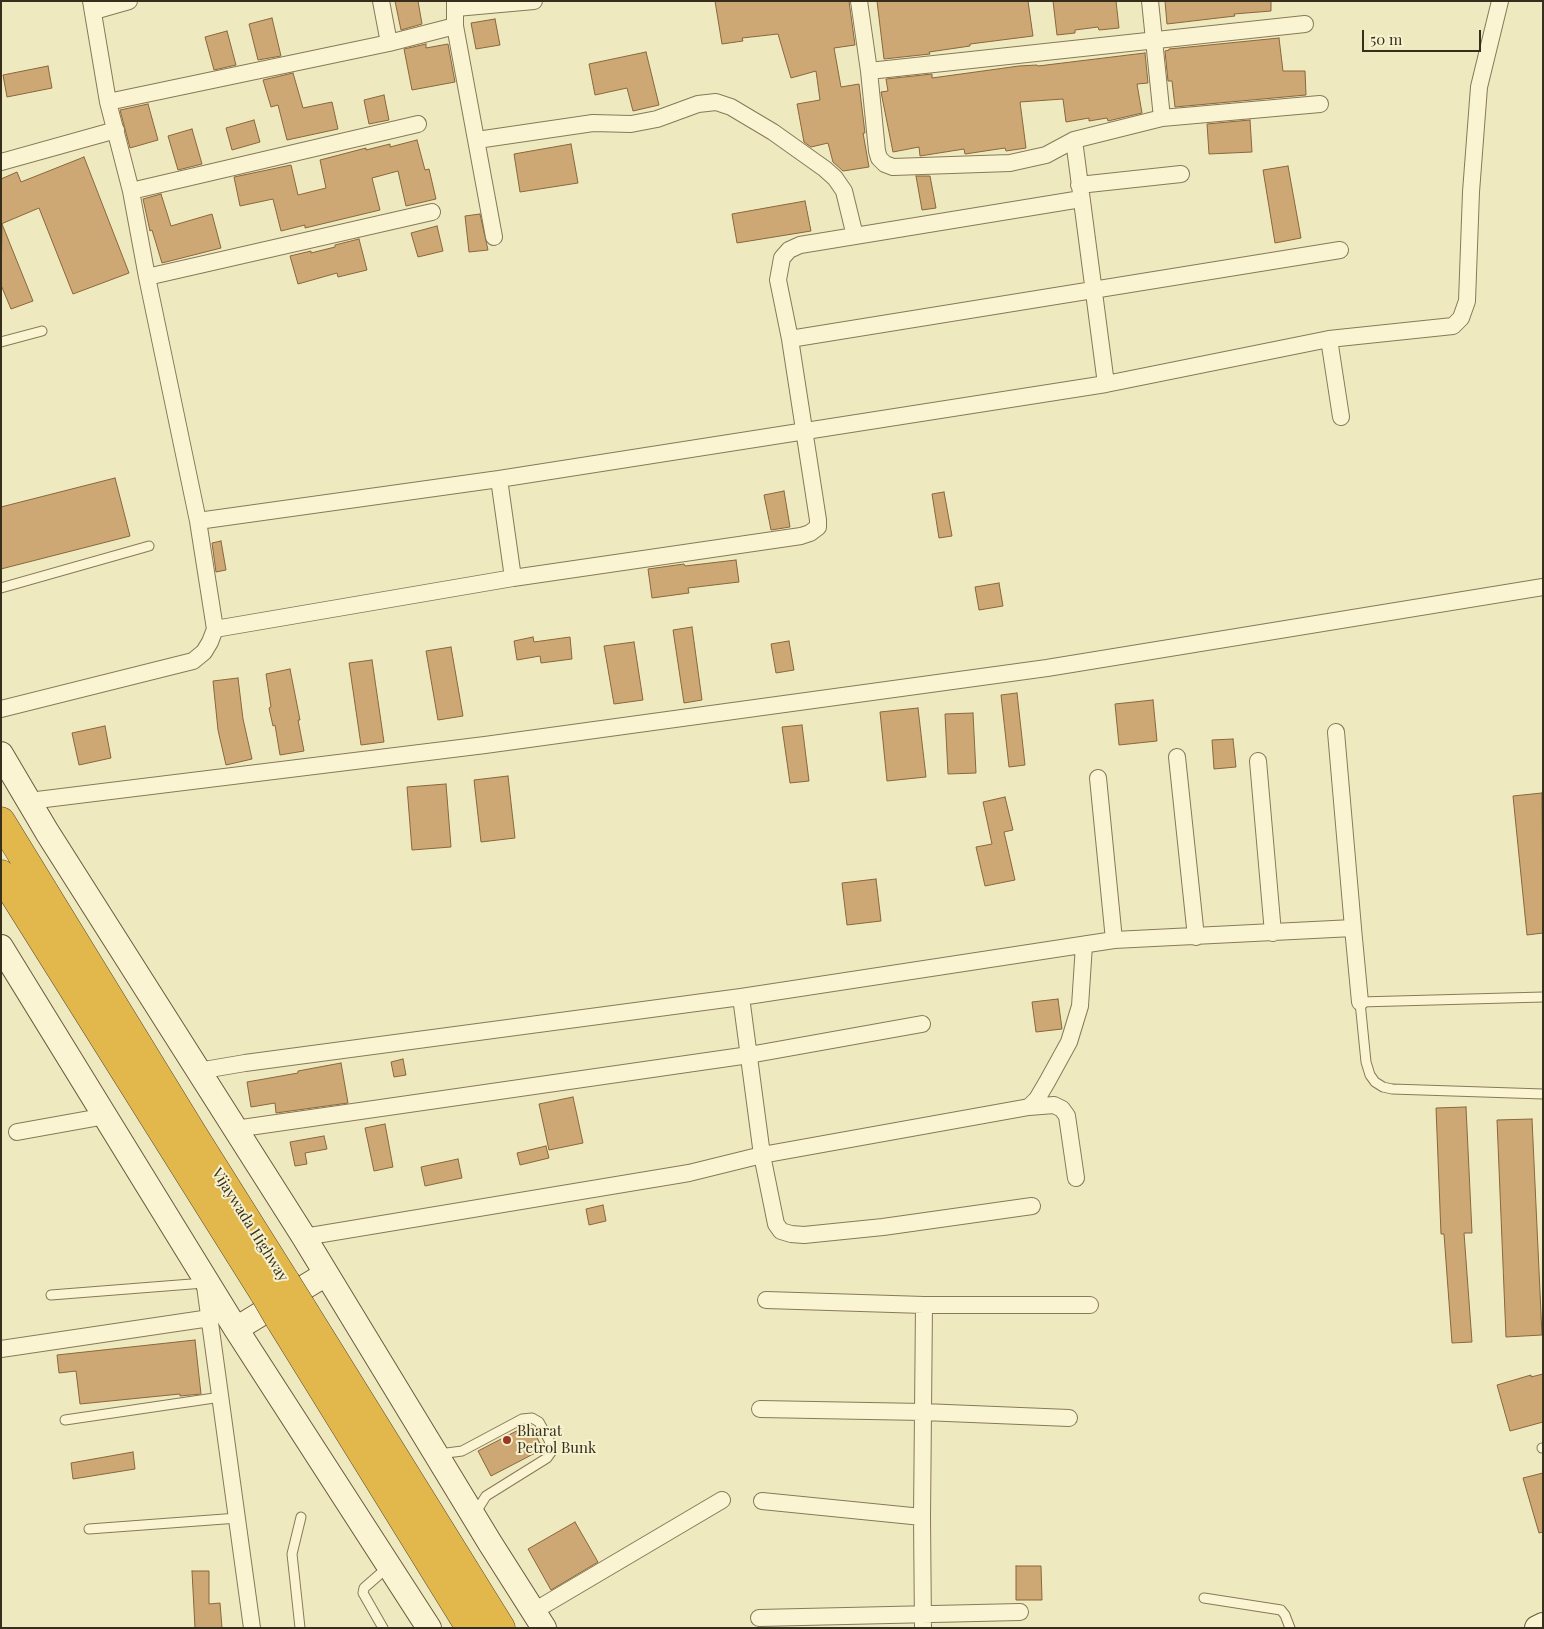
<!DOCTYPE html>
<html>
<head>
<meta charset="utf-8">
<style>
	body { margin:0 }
	#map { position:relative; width:1544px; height:1629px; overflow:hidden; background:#efe9c0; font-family:"Playfair Display",serif }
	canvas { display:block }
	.frame { position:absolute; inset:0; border:2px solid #372e1c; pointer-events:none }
	.scale { position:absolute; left:1362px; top:30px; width:119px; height:22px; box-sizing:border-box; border:2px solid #372e1c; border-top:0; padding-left:6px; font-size:15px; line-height:18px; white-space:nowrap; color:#372e1c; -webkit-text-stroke:4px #f6f1cf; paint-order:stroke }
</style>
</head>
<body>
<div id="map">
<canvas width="1544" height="1629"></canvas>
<div class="frame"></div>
<div class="scale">50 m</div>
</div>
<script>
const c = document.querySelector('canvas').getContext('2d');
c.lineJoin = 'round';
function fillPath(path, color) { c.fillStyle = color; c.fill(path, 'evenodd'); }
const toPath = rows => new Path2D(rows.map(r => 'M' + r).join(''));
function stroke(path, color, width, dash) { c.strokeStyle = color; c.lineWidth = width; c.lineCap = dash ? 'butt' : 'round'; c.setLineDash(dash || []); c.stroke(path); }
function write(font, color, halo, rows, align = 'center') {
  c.font = font + ' "Playfair Display",serif'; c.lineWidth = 4; c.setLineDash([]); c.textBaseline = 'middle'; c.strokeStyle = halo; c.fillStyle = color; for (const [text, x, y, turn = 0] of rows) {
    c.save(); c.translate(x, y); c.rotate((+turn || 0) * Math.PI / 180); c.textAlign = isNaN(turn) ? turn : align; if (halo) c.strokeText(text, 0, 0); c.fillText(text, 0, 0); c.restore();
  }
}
const building = toPath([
	[395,1,418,1,422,24,401,30,395,1],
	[715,1,849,1,855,45,834,48,841,87,859,84,865,133,863,133,869,167,843,171,833,162,828,143,811,147,804,142,797,104,820,100,816,71,791,78,778,34,742,38,743,41,722,44,715,1],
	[877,1,1028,1,1033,36,970,44,970,46,929,52,930,54,884,59,877,1],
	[1053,1,1116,1,1119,28,1099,30,1098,27,1075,30,1075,33,1057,35,1053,1],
	[1165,1,1271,1,1271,11,1234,14,1235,16,1167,24,1165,1],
	[272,18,281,56,258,60,249,24,272,18],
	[495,19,500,45,476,49,471,23,495,19],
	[227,31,236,65,214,70,205,37,227,31],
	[1279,38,1283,71,1305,71,1306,95,1175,107,1172,81,1168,81,1165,51,1169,50,1169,49,1279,38],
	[426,44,426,48,448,44,455,82,412,90,404,49,426,44],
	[646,52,659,105,633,111,627,88,595,95,589,64,646,52],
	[1145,53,1148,83,1137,84,1142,113,1108,121,1107,118,1089,121,1089,118,1066,122,1063,99,1020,102,1026,148,1006,151,1005,148,965,154,964,149,920,156,919,147,893,152,881,92,888,91,886,79,932,74,932,78,1019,66,1037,65,1038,66,1145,53],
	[48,66,52,88,7,97,3,75,48,66],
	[293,73,303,108,332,102,338,129,287,140,278,105,271,107,263,80,293,73],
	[384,95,389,120,369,124,364,100,384,95],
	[148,104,158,140,130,148,120,110,148,104],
	[254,120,260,142,232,150,226,128,254,120],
	[1250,120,1252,152,1209,154,1207,124,1250,120],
	[192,129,202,164,178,170,168,136,192,129],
	[417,140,425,170,429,169,436,199,406,206,398,171,372,178,380,210,305,228,305,225,281,231,273,199,240,206,234,177,291,165,298,195,326,188,320,160,366,148,366,150,390,144,390,147,417,140],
	[571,144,578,183,520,192,514,154,571,144],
	[84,157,129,273,73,294,39,208,1,224,1,179,17,172,21,182,84,157],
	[1288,166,1301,238,1275,243,1263,170,1288,166],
	[916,176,930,176,936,208,922,210,916,176],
	[161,194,171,226,212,214,221,248,162,263,152,230,150,231,143,199,161,194],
	[805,201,811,231,737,243,732,214,805,201],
	[480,214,488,250,469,252,465,216,480,214],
	[2,224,33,301,11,309,1,285,2,224],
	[437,226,443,251,418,257,411,233,437,226],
	[359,239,367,270,338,277,337,273,298,284,290,256,311,251,311,253,335,247,335,245,359,239],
	[115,478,130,536,1,569,1,507,115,478],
	[784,491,790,527,771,530,764,495,784,491],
	[944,492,952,536,939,538,932,494,944,492],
	[221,541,226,570,216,572,212,543,221,541],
	[736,560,739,582,688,588,689,593,652,598,648,569,684,564,685,566,736,560],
	[999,583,1003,606,979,610,975,587,999,583],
	[692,627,702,700,684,703,673,630,692,627],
	[533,637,534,642,570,637,572,659,541,663,540,656,517,660,514,641,533,637],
	[789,641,794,670,776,673,771,644,789,641],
	[634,642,643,700,614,704,604,646,634,642],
	[451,647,463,716,438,720,426,651,451,647],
	[372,660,384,742,361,745,349,663,372,660],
	[290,669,300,720,298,720,304,751,280,755,275,725,273,726,269,708,271,707,266,674,290,669],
	[238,678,243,719,252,759,226,765,218,730,213,681,238,678],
	[1017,693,1025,765,1009,767,1001,695,1017,693],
	[1153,700,1157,741,1119,745,1115,704,1153,700],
	[918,708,926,777,887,781,880,712,918,708],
	[973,713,976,773,948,774,945,714,973,713],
	[802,725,809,781,790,783,782,727,802,725],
	[105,726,111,758,79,765,72,733,105,726],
	[1233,739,1236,767,1214,769,1212,740,1233,739],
	[508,776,515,838,481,842,474,780,508,776],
	[446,784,451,847,412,850,407,787,446,784],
	[1542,793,1543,933,1527,935,1513,796,1542,793],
	[1005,797,1013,830,1004,832,1015,880,985,886,976,847,992,844,983,802,1005,797],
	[876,879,881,921,847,925,842,883,876,879],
	[1058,999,1062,1029,1036,1032,1032,1002,1058,999],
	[403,1059,406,1075,394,1077,391,1062,403,1059],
	[341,1063,348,1103,276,1113,275,1103,251,1107,247,1082,298,1073,298,1071,341,1063],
	[573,1097,583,1143,549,1150,539,1104,573,1097],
	[1466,1107,1472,1233,1464,1233,1472,1342,1452,1343,1444,1234,1441,1234,1436,1108,1466,1107],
	[1532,1119,1542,1335,1506,1337,1497,1120,1532,1119],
	[385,1124,393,1167,374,1171,365,1128,385,1124],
	[324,1136,327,1149,305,1153,307,1164,295,1166,290,1142,324,1136],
	[546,1146,549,1158,520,1165,517,1153,546,1146],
	[458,1159,462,1178,425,1186,421,1167,458,1159],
	[603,1205,606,1221,589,1225,586,1209,603,1205],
	[195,1340,201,1394,180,1396,180,1394,80,1404,76,1371,59,1373,57,1355,195,1340],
	[1543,1374,1543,1422,1510,1431,1497,1385,1531,1375,1531,1377,1543,1374],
	[530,1424,543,1449,491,1476,478,1451,530,1424],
	[133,1452,135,1469,73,1479,71,1463,133,1452],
	[1543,1473,1543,1532,1539,1533,1523,1478,1543,1473],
	[575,1522,598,1562,551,1590,528,1549,575,1522],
	[1016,1566,1041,1566,1042,1600,1016,1600,1016,1566],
	[192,1571,209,1571,209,1604,220,1603,222,1628,195,1628,192,1571]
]);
const lane = toPath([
	[1,342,42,331],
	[1,588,149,546],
	[1543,997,1360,1002,1366,1062,1370,1075,1375,1082,1383,1087,1392,1089,1543,1094],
	[51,1295,204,1283],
	[65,1420,221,1397],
	[1542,1448,1543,1448],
	[439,1454,462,1451,522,1419,532,1418,539,1422,549,1440,552,1451,547,1458,486,1496,474,1515],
	[89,1529,238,1518],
	[1204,1598,1281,1610,1285,1615,1290,1628],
	[300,1628,292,1554,301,1517],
	[383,1628,363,1593,364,1588,388,1567]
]);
const street = toPath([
	[381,1,389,43],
	[455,1,455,26,494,237],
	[859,1,869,71,877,151,879,158,885,164,893,167,1010,163,1046,155,1074,140,1162,118,1320,104],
	[1150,1,1162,118],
	[456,8,534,1],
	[94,11,129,1],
	[869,71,1305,24],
	[108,102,389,43,455,26],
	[477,140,593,123,631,124,657,119,698,104,716,102,731,107,773,132,825,169,835,178,844,191,855,236],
	[1074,140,1106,384],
	[1,162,116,130],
	[1079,185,1181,174],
	[131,191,418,124],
	[147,277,432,212],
	[790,339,1340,250],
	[1329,339,1341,417],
	[499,479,513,578],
	[198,521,499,479,1106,384,1329,339,1453,326,1461,318,1467,301,1471,192,1479,87,1500,1],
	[215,629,513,578,801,536,810,533,818,527,818,520,790,339,778,280,782,258,789,250,800,245,1081,199],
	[1,709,193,661,204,652,210,642,215,629,198,521,147,277,131,191,108,102,91,1],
	[1336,732,1353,928],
	[1177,757,1196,937],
	[1258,761,1273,933],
	[1098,778,1114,940],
	[29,801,485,745,1047,668,1543,587],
	[741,997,762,1155,776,1224,781,1231,791,1234,804,1235,883,1227,1032,1206],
	[198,1071,245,1063,741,997,1114,940,1353,928,1360,1002],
	[1029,1107,1037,1099,1047,1082,1069,1042,1080,1006,1084,945],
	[235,1129,749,1055,922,1024],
	[17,1132,106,1116],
	[304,1237,689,1173,762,1155,1029,1107,1054,1105,1062,1109,1067,1116,1076,1178],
	[205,1286,252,1628],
	[766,1300,924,1305,922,1517,923,1628],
	[924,1305,1090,1305],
	[1,1349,210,1318],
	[760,1409,923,1412,1069,1418],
	[762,1501,922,1517],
	[534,1611,722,1500],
	[759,1618,1020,1612]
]);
const secondary = toPath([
	[1,754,47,832,304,1237,490,1543,544,1628],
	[1,947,236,1329,429,1628],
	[236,1329,326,1274],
	[1537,1628,1543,1625]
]);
const highway = toPath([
	[1,821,193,1134,286,1282],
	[1,874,265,1295],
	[301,1306,501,1628],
	[279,1319,470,1628]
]);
const highwayBridge = toPath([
	[286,1282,301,1306],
	[265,1295,279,1319]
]);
const markers = [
	[507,1440,5,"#993826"]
];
const streetNames = [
	["Vijaywada Highway",250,1225,58]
];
const poiNames = [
	["Bharat",517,1431],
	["Petrol Bunk",517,1448]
];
fillPath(building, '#cea874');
stroke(building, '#88673c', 1);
stroke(lane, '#887957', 11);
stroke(street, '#887957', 18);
stroke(secondary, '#6a5a3b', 26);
stroke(highway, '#56462c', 29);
stroke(lane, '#faf4d3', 9);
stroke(street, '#faf4d3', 16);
stroke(secondary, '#faf4d3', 24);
stroke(highway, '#e2b84d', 28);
stroke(highwayBridge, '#56462c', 29, []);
stroke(highwayBridge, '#e2b84d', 28);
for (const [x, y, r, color] of markers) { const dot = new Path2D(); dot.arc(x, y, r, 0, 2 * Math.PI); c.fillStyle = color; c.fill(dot); stroke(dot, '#f6f1cf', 2); }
write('15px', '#372e1c', '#f6f1cf', streetNames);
write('15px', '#372e1c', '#f6f1cf', poiNames, 'left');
</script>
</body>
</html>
